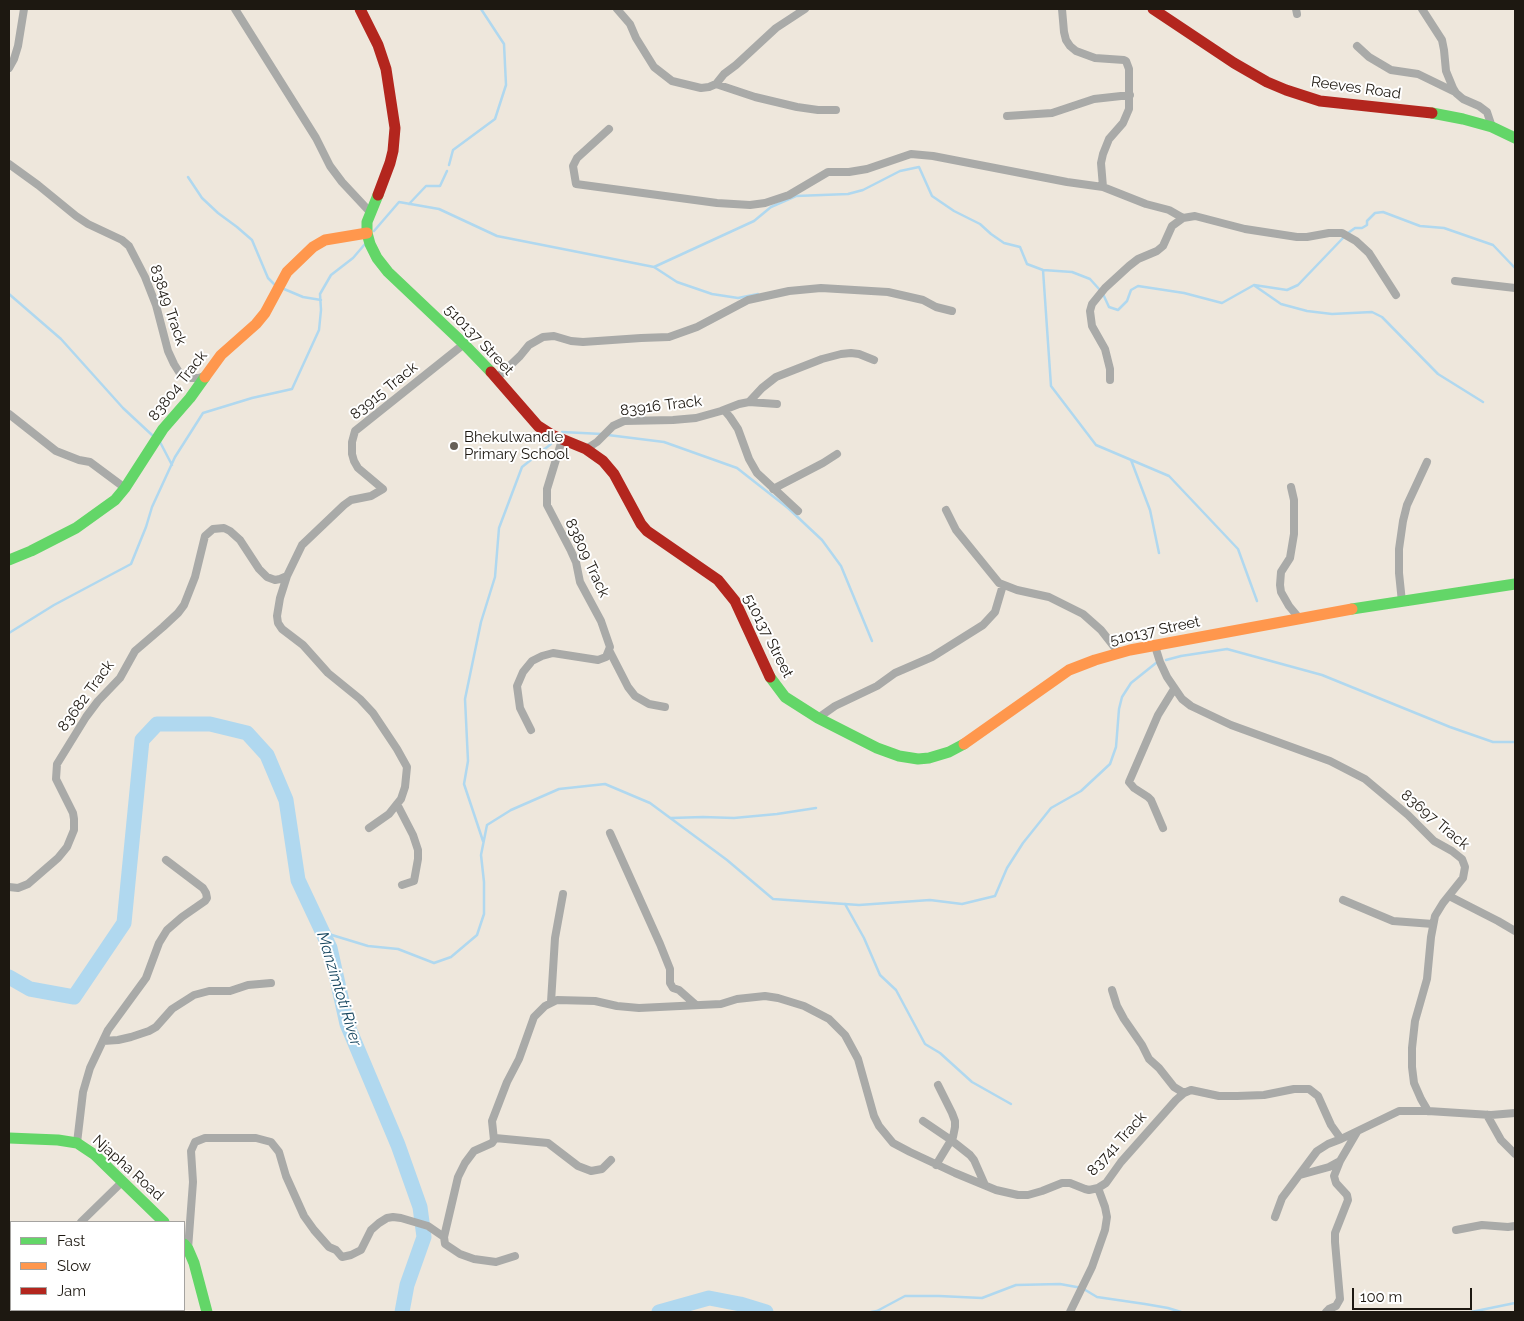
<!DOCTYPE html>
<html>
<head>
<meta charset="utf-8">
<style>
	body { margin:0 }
	#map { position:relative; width:1524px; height:1321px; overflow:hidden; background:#eee7dc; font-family:Raleway,sans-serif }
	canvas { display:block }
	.frame { position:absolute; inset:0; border:10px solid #1d1811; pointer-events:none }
	.legend { position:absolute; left:10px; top:1221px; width:175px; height:90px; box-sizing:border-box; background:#fff; border:1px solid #a5a3a0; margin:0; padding:6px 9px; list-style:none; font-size:15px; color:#1d1811 }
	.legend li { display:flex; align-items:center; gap:10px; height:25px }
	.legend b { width:25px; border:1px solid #a5a3a0 }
	.scale { position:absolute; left:1352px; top:1288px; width:120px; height:22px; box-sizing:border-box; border:2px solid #1d1811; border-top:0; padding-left:6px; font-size:15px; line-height:18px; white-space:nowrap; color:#1d1811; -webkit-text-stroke:4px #fff; paint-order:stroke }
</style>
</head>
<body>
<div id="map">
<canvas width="1524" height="1321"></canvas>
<div class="frame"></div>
<ul class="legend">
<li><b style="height:6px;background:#63d668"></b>Fast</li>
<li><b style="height:6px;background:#ff974d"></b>Slow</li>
<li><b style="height:6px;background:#b3261e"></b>Jam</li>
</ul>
<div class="scale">100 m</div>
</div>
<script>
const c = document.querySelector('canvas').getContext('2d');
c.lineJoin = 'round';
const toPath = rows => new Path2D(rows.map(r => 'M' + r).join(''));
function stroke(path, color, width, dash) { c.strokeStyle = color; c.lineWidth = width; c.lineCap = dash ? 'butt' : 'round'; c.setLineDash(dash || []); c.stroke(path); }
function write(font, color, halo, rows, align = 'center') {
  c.font = font + ' Raleway,sans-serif'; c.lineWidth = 4; c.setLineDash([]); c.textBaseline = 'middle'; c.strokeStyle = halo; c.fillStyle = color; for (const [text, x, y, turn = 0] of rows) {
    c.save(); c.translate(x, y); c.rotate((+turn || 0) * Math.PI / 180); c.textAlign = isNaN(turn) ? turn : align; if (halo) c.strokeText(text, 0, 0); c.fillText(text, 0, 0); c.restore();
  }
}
const stream = toPath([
	[449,165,453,150,495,119,506,85,504,44,481,9],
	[188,177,202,198,218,213,237,227,252,240,268,278,275,285],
	[409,204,426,186,440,186,447,171],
	[374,231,399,202,439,209,497,236,654,267,677,282,712,294,738,298,758,294],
	[1348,233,1355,228,1362,228,1367,225,1367,221,1375,213,1383,212,1420,226,1444,228,1493,245,1515,268],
	[654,267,754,221,771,207,796,196,848,194,863,190,900,171,919,167,932,196,954,211,980,224,991,234,1004,243,1020,247,1027,264,1043,270,1072,272,1090,279,1099,289],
	[1043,270,1051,386,1096,445,1169,476,1238,549,1257,601],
	[1255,286,1281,304,1307,311,1332,314,1372,312,1382,317,1438,374,1483,402],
	[284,289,303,297,321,300],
	[9,294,61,339,123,408,152,435],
	[1103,294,1109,307,1118,310,1127,301,1131,290,1138,286,1184,293,1222,303,1254,285,1287,290,1298,285,1343,238],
	[562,432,602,434],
	[608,435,664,442,737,468,788,508,822,540,841,566,872,641],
	[160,442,172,465],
	[1131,460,1150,510,1159,553],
	[9,633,54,605,131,564,146,527,152,507,175,457,203,413,252,398,292,389,319,330,321,310,320,294,331,275,353,258,365,244],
	[1166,660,1181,656,1227,649,1322,675,1450,727,1493,742,1515,742],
	[671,818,703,817,734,818,777,814,816,808],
	[483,841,464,784,468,761,465,699,481,622,495,577,499,528,522,467,551,444],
	[845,904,864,938,880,975,896,990,925,1044,940,1053,972,1082,1011,1104],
	[322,932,368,946,398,949,434,963,451,957,477,935,484,914,484,882,481,855,487,825,511,810,559,789,605,784,650,803,727,860,773,899,859,905,930,900,962,904,995,896,1007,868,1023,843,1051,808,1081,791,1110,764,1116,747,1119,709,1122,697,1131,683,1156,663],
	[9,1265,11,1267],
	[54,1310,56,1312],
	[871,1312,877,1311,905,1296,939,1296,982,1298,1016,1285,1060,1284,1082,1288,1097,1297,1145,1304,1168,1308,1181,1312],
	[1471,1312,1515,1303]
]);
const river = toPath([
	[9,977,30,989,74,997,124,923,142,740,157,724,210,724,247,733,267,755,286,800,298,880,330,948,347,1024,398,1145,420,1207,424,1237,407,1285,402,1312],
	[659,1312,709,1298,740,1304,766,1312]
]);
const street = toPath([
	[235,9,316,138,330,166,342,182,370,212],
	[617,9,630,24,636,38,654,67,672,81,701,88,709,87,716,84,755,97,797,107,818,110,836,110],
	[1062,9,1064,32,1066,40,1070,46,1076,51,1095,58,1124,60,1126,61,1129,69,1129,109,1123,123,1109,139,1103,154,1101,163,1103,187],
	[1296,9,1297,14],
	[1422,9,1442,40,1444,50,1446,71,1453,88,1456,93,1463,99,1479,106,1487,112,1492,127],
	[1357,46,1369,57,1391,70,1418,74,1455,92],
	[9,68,14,59,18,46,24,9],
	[716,84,724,74,736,65,776,28,805,9],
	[1007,116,1052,113,1094,99,1130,95],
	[609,129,577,158,573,166,576,184,717,203,750,205,765,203,789,195,828,172,849,172,867,169,911,154,933,156,1067,182,1103,187,1146,204,1169,210,1183,218,1195,216,1245,229,1297,237,1307,237,1329,233,1342,233,1356,241,1369,253,1396,295],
	[9,164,38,185,76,216,88,224,122,240,129,246,145,277,156,305,168,351,174,364,179,372,186,378,198,378,205,376],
	[1455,281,1515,288],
	[497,378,520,356,529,345,543,337,554,336,571,341,583,342,641,338,669,337,697,327,748,300,789,291,821,288,888,292,923,300,936,307,952,311],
	[1110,380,1110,369,1105,349,1092,326,1090,311,1092,304,1105,288,1129,266,1138,259,1157,251,1163,246,1172,226,1183,218],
	[749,402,762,388,776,377,822,359,841,354,851,353,859,354,874,360],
	[724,410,730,417,738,429,749,459,757,473,798,511],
	[9,414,56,451,79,460,90,462,125,488],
	[586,449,597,442,613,426,624,421,673,420,696,418,721,411,739,404,749,402,777,404],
	[1291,487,1294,500,1294,534,1290,558,1281,572,1280,585,1281,592,1289,606,1299,618],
	[773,489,823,463,837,454],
	[946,510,956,530,999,583,1017,590,1049,597,1083,614,1101,630,1119,653],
	[287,576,280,598,277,616,278,623,282,629,303,645,328,673,360,699,373,713,397,749,407,767,405,787,401,799,389,814,369,828],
	[1402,602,1399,573,1399,549,1403,521,1407,505,1427,462],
	[1155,646,1160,662,1167,677,1182,699,1191,706,1231,725,1330,761,1365,779,1408,815,1434,841,1452,851,1462,859,1465,867,1463,878,1443,903,1435,916,1431,937,1427,979,1415,1021,1412,1048,1412,1067,1414,1083,1421,1099,1428,1111],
	[609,650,628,687,635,696,649,704,665,707],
	[818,718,835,706,877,686,895,673,932,657,983,625,995,612,1003,585],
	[531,730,520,708,517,686,523,672,532,661,542,656,553,653,598,660,606,657,610,647,601,621,580,582,576,562,571,551,547,505,547,489,562,440],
	[397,804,413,835,418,850,418,859,414,881,402,885],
	[1163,828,1151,800,1148,797,1134,788,1129,782,1158,715,1174,689],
	[610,833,660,944,670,969,670,983,673,988,679,990,696,1005],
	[9,887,18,888,28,884,58,858,67,847,74,830,74,819,73,813,56,779,57,764,86,717,98,701,120,678,135,651,163,627,178,613,184,605,195,577,205,536,213,529,224,528,230,531,240,540,259,569,267,577,275,580,280,579,287,576,302,545,344,505,351,500,371,496,383,489,358,468,354,461,352,454,352,442,355,431,464,344],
	[1449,896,1498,921,1515,931],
	[1343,900,1393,921,1433,924],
	[1112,990,1117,1006,1124,1019,1142,1045,1149,1059,1159,1068,1174,1087,1184,1093],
	[551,1002,555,938,563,894],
	[103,1041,118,1040,131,1037,149,1031,156,1027,172,1009,194,995,209,991,230,991,248,985,271,983],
	[1487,1115,1501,1140,1515,1154],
	[923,1121,951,1140,970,1155,974,1160,985,1185],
	[495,1138,548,1143,578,1166,591,1171,602,1169,611,1160],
	[77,1143,83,1092,90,1068,108,1030,146,978,159,943,167,930,182,917,205,901,207,898,206,893,203,888,166,860],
	[936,1165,953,1137,955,1127,955,1121,952,1113,938,1085],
	[1300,1175,1329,1167,1340,1161],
	[1275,1217,1282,1198,1317,1151,1328,1144,1341,1139],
	[81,1222,122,1182],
	[1456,1230,1482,1225,1508,1227,1515,1226],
	[188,1249,193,1182,191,1151,195,1142,205,1138,256,1138,271,1142,279,1152,286,1176,304,1216,314,1230,329,1247,336,1250,342,1257,351,1255,361,1250,371,1230,379,1223,387,1218,393,1217,401,1218,428,1226,444,1237],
	[515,1256,496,1262,474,1259,460,1254,445,1244,444,1237,458,1177,465,1163,474,1151,492,1143,494,1140,492,1121,507,1082,519,1059,534,1017,545,1006,557,1000,595,1001,617,1006,639,1008,721,1004,737,999,765,996,778,998,804,1006,829,1019,845,1035,858,1059,874,1116,879,1126,893,1143,910,1152,955,1173,996,1190,1018,1195,1028,1195,1042,1191,1062,1183,1070,1183,1085,1189,1089,1190,1098,1188,1106,1183,1121,1162,1176,1100,1184,1093,1191,1090,1219,1096,1237,1096,1264,1095,1294,1089,1309,1089,1318,1096,1331,1125,1341,1139,1399,1111,1428,1111,1491,1115,1515,1113],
	[1070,1312,1092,1267,1105,1230,1107,1217,1105,1207,1098,1188],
	[1326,1312,1329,1309,1336,1306,1340,1299,1335,1242,1335,1233,1348,1200,1347,1195,1336,1183,1334,1176,1340,1161,1357,1132]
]);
const fast = toPath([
	[1432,113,1463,119,1492,127,1515,138],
	[378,195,367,222,367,233,370,244,377,258,388,272,464,344,491,372],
	[9,560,31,551,76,528,115,500,125,488,163,429,190,398,205,377],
	[1352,609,1515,584],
	[770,677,785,697,818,718,877,748,899,756,918,759,929,758,949,752,964,744],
	[9,1138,58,1140,77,1143,95,1155,164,1222],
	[184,1244,188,1249,194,1263,207,1312]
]);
const slow = toPath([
	[205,377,221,355,256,324,265,313,287,272,313,247,325,240,367,233],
	[964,744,1069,670,1095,660,1130,650,1352,609]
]);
const jam = toPath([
	[360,9,378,45,386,69,395,128,393,151,390,163,378,195],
	[1153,9,1234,63,1267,82,1286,90,1320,101,1432,113],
	[491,372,538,426,552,435,586,449,603,461,614,474,641,524,647,531,718,580,735,601,770,677]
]);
const markers = [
	[454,446,5,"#666058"]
];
const streetNames = [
	["Reeves Road",1356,88,8],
	["83849 Track",168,305,71],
	["510137 Street",479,340,46],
	["83804 Track",178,386,-52],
	["83915 Track",384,391,-39],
	["83916 Track",661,406,-7],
	["83809 Track",587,558,65],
	["510137 Street",1155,631,-12],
	["510137 Street",768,636,63],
	["83682 Track",86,696,-54],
	["83697 Track",1435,820,40],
	["83741 Track",1117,1144,-48],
	["Njapha Road",128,1168,42]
];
const poiNames = [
	["Bhekulwandle",464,437],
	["Primary School",464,454]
];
const waterNames = [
	["Manzimtoti River",339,989,73]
];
stroke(stream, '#b0d8ef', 2.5);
stroke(river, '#b0d8ef', 15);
stroke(street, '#a9aaa8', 8);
stroke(fast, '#63d668', 11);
stroke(slow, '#ff974d', 11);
stroke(jam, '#b3261e', 11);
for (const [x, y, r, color] of markers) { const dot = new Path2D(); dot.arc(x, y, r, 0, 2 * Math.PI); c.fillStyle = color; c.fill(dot); stroke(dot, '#fff', 2); }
write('15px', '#1d1811', '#fff', streetNames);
write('15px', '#1d1811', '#fff', poiNames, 'left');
write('italic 16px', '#16465f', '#fff', waterNames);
</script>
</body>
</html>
